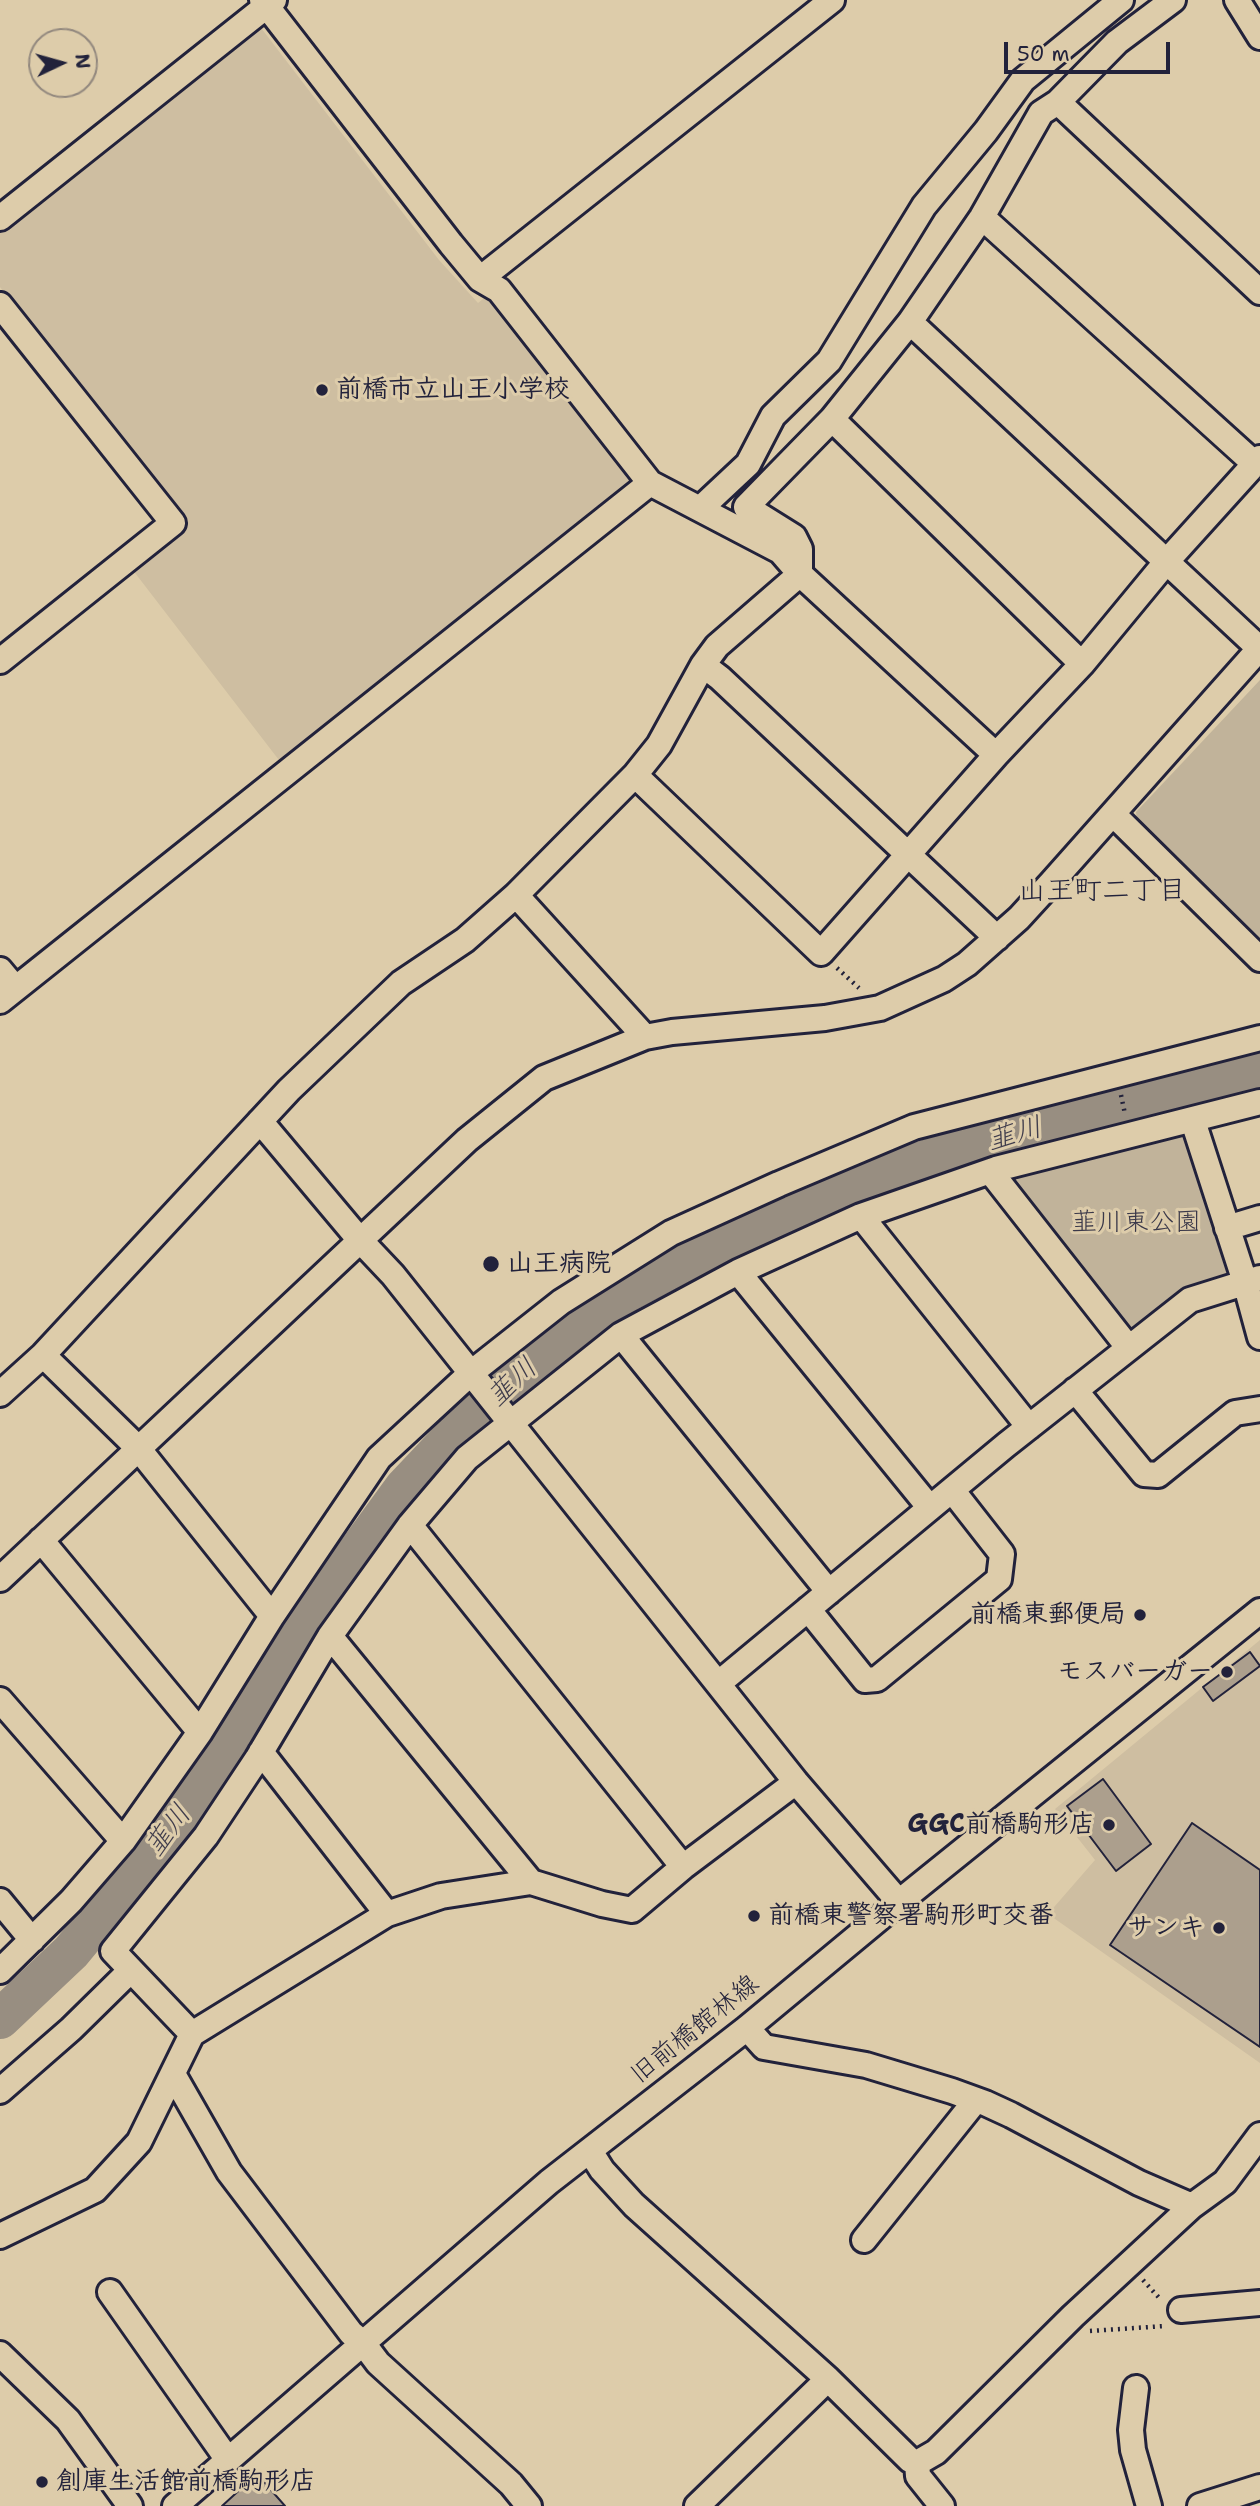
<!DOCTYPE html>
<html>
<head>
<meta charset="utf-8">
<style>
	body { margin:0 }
	#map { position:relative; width:1260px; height:2506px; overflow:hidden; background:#dca; font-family:"Shantell Sans",sans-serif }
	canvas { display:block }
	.north { position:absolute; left:28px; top:28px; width:70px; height:70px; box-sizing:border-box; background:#dca; border:2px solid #92887e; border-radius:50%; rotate:85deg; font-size:19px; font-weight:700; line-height:28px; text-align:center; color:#22223b }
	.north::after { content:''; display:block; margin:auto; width:24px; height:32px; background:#22223b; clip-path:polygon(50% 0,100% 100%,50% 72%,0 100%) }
	.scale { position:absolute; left:1004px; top:42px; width:166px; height:32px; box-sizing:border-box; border:4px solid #22223b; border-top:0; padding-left:9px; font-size:21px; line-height:24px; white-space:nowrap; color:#22223b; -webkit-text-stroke:5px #dca; paint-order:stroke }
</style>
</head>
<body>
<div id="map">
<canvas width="1260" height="2506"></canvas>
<div class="north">N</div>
<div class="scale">50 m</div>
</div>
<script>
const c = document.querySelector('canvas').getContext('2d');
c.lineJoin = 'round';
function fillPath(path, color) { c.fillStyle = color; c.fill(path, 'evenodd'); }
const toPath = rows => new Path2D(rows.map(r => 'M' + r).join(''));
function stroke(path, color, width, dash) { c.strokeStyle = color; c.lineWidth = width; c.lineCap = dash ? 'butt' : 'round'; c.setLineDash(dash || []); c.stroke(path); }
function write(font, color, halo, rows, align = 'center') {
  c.font = font + ' "Shantell Sans","Klee One",sans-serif'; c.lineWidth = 6; c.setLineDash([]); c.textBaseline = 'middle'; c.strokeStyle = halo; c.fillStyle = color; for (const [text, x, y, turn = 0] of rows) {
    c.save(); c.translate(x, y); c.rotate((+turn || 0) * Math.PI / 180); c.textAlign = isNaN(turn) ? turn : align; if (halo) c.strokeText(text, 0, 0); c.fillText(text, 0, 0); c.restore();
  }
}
const built = toPath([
	[258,24,439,260,478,303,488,295,634,477,633,485,282,764,132,569,185,527,0,287,0,228],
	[1260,1640,1260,2063,1048,1914,1095,1860,1055,1809]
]);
const green = toPath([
	[1260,680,1260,943,1138,829,1136,812],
	[1178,1134,1190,1142,1229,1273,1222,1281,1181,1291,1138,1330,1123,1328,1012,1186,1018,1174]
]);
const river = toPath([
	[0,2019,71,1952,158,1847,235,1739,312,1614,404,1488,457,1432,525,1370,583,1323,629,1291,716,1245,801,1206,878,1175,947,1153,1094,1111,1260,1070]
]);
const building = toPath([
	[1250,1652,1260,1666,1213,1701,1203,1687,1250,1652],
	[1103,1779,1151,1844,1116,1871,1067,1806,1103,1779],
	[1192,1823,1260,1870,1260,2047,1110,1945,1192,1823],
	[257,2474,285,2506,222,2506,257,2474]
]);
const path = toPath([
	[837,968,859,988],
	[1121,1095,1125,1114],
	[1143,2280,1161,2300],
	[1090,2331,1165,2326]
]);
const minor = toPath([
	[262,0,451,244,480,279,499,290,650,483,780,551,800,574,996,755],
	[1237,0,1260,37],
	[1058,102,1260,292],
	[982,217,1255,464],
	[0,218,274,0],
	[480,279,832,0],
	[0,305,173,523,0,661],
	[910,322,1260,649],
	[832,419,1082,664],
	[701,508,748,464,773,416,829,361,924,206,986,131,1023,80,1121,0],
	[703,665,720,678,997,938],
	[635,775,821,953,996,755,1082,664,1167,561,1260,458],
	[1113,814,1260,959],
	[516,895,645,1037],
	[0,970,15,988],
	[0,1001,650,483],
	[260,1121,359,1239,393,1275,796,1782,899,1902],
	[1193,1121,1245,1282,1260,1337],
	[990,1171,1128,1347],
	[861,1216,1029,1427],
	[1227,1228,1260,1218],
	[738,1272,930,1508],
	[621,1335,829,1592],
	[43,1355,138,1448,272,1616],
	[1075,1390,1144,1474,1158,1475,1235,1413,1260,1409],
	[0,1394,43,1355,289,1090,401,983,465,940,516,895,635,775,659,745,703,665,717,646,800,574,800,549,794,537,746,507,832,419,910,322,982,217,1041,113,1058,102,1117,42,1173,0],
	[410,1525,683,1867],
	[41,1540,200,1732],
	[0,1579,467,1140,544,1078,645,1037,672,1032,825,1018,880,1008,944,979,967,964,1019,918,1051,883,1260,648],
	[808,1609,865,1680,877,1679,999,1579,1002,1554,952,1490],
	[330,1636,531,1882],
	[719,1683,1006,1445,1190,1300,1260,1278],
	[0,1700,123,1841],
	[261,1752,387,1914],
	[0,1901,32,1940],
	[0,1971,71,1901,123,1841,200,1732,272,1616,379,1458,471,1373,561,1302,671,1233,779,1184,914,1127,1260,1038],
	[747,2028,764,2047,866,2065,952,2091,985,2103,1011,2115,1139,2183,1192,2206],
	[192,2034,113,1951,206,1836,257,1759,330,1636,410,1525,467,1458,621,1335,738,1272,861,1216,996,1169,1260,1102],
	[173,2074,229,2172,351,2333,363,2343,378,2363,511,2484,529,2506],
	[0,2091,71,2029,131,1970],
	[590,2151,602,2170,634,2205,828,2379,910,2460,917,2463],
	[0,2236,95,2190,139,2142,192,2034,387,1914,441,1896,531,1882,602,1904,632,1910,683,1867,796,1782],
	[864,2240,976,2100],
	[110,2292,228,2460],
	[1181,2310,1260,2303],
	[0,2354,68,2420,130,2506],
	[1136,2388,1131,2430,1133,2450,1149,2506],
	[917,2463,936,2452,1073,2316,1192,2206,1225,2182,1260,2135],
	[917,2463,918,2476,942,2506],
	[175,2506,549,2182,747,2028,899,1902,1260,1611],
	[697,2506,828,2379],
	[1200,2506,1260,2487]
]);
const markers = [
	[322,390,7,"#22223b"],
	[491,1264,9,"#22223b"],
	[1140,1615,7,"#22223b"],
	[1227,1672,7,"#22223b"],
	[1109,1825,7,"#22223b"],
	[754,1916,7,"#22223b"],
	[1219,1928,7,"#22223b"],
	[42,2482,7,"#22223b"]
];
const poiNames = [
	["前橋市立山王小学校",336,390],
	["山王病院",507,1264],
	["前橋東郵便局",1126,1615,"right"],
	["モスバーガー",1213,1672,"right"],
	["GGC前橋駒形店",1095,1825,"right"],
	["前橋東警察署駒形町交番",768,1916],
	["サンキ",1205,1928,"right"],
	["創庫生活館前橋駒形店",56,2482]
];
const parkNames = [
	["韮川東公園",1136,1223]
];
const streetNames = [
	["旧前橋館林線",695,2030,-39]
];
const neighbourhoodNames = [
	["山王町二丁目",1102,892]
];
const waterNames = [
	["韮川",1015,1135,-16],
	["韮川",513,1383,-43],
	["韮川",169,1831,-53]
];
fillPath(built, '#cebea1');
fillPath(green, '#c1b39a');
stroke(river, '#988e81', 40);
fillPath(building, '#ac9f8d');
stroke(building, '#22223b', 2);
stroke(minor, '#22223b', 30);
stroke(path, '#22223b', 4.5, [2, 5]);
stroke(minor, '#dca', 24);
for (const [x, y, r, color] of markers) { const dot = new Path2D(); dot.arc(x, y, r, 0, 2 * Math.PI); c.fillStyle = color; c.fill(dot); stroke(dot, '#dca', 2.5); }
write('bold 26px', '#22223b', '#dca', poiNames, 'left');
write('26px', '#3a3849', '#dca', parkNames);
write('26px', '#22223b', '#dca', streetNames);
write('28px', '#22223b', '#dca', neighbourhoodNames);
write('italic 28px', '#403d4c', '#dca', waterNames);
</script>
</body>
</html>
